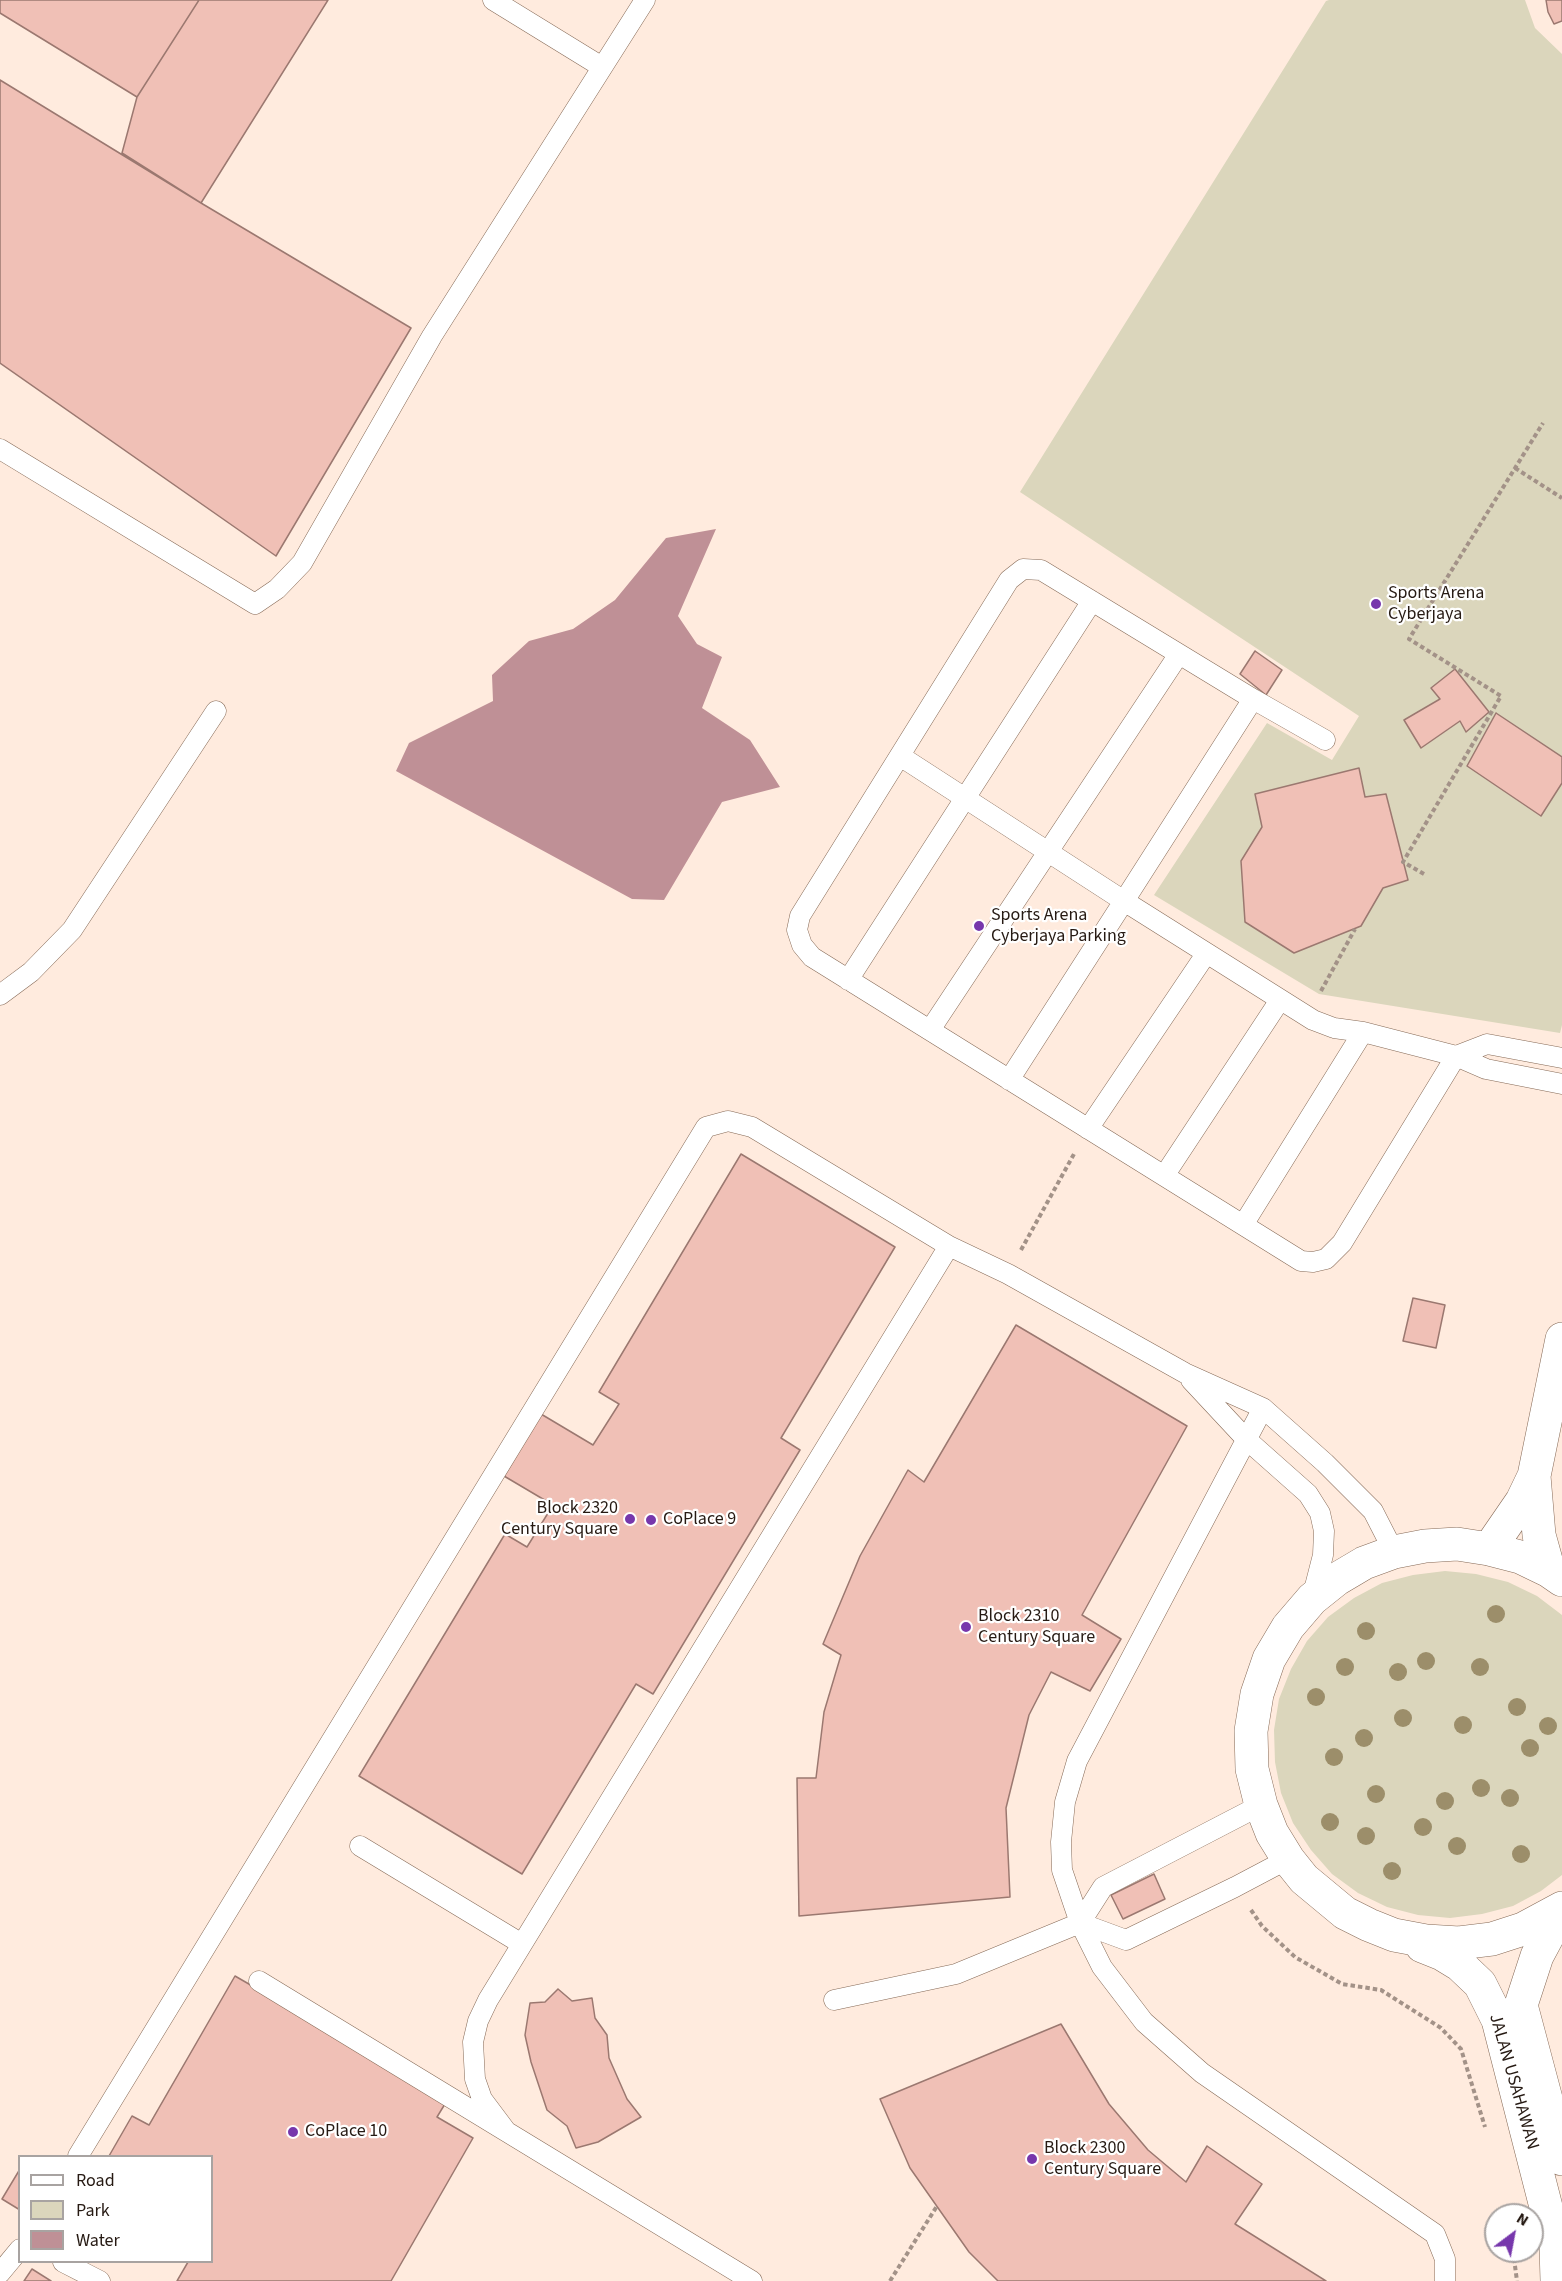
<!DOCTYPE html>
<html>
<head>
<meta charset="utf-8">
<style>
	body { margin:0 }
	#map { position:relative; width:1562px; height:2281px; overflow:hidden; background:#ffebde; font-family:"Source Sans 3",sans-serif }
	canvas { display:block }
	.legend { position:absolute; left:18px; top:2155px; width:195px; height:108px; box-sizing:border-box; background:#fff; border:2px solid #a8a3a1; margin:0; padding:8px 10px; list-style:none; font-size:18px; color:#261a13 }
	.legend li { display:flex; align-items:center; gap:12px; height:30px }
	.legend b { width:30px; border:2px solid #a8a3a1 }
	.north { position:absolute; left:1484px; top:2203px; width:60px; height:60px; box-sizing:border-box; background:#fff; border:2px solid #a8a3a1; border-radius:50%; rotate:32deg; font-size:16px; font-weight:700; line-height:24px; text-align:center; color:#261a13 }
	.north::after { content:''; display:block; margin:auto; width:21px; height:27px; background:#7737ac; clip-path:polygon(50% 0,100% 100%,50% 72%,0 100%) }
</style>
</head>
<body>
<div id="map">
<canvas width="1562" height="2281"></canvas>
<ul class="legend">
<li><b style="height:8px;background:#fff"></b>Road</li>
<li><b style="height:16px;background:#dbd6bc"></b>Park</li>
<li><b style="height:16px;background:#bf9096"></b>Water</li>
</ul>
<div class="north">N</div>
</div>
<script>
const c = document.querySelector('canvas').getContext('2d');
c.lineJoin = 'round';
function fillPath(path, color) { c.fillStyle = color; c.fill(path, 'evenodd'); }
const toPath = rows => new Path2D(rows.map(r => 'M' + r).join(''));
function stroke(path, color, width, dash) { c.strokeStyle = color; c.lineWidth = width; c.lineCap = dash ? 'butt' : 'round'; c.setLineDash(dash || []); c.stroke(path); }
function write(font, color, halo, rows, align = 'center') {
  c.font = font + ' "Source Sans 3",sans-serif'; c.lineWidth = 4.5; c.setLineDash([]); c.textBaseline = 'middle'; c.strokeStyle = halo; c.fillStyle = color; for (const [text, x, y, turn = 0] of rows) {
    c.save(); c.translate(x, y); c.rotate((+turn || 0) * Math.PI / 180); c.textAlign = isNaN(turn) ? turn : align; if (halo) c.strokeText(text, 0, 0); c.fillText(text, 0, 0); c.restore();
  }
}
const green = toPath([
	[1329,0,1525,0,1535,28,1562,54,1562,1025,1560,1033,1319,994,1154,895,1267,723,1332,760,1359,716,1020,492,1326,1],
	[1445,1571,1476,1574,1508,1582,1537,1596,1562,1615,1562,1875,1541,1891,1513,1906,1482,1914,1450,1918,1418,1915,1387,1907,1358,1893,1332,1874,1311,1850,1293,1823,1281,1793,1275,1762,1274,1730,1279,1699,1291,1669,1307,1641,1328,1617,1354,1598,1382,1583,1413,1575]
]);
const water = toPath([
	[716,529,678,616,697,644,722,657,702,708,750,740,780,787,722,802,664,900,632,899,396,771,409,743,493,701,492,675,529,641,573,629,615,600,666,538]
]);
const building = toPath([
	[0,0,199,0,137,97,0,13,0,0],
	[199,0,328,0,201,203,122,153,137,97,199,0],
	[1546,0,1562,0,1562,21,1554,24,1548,12,1546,0],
	[0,80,201,203,411,328,276,556,0,363,0,80],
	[1255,651,1282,670,1266,695,1240,674,1255,651],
	[1455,669,1489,712,1466,732,1460,721,1421,748,1404,720,1440,699,1431,688,1455,669],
	[1496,713,1562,757,1562,783,1541,816,1467,766,1496,713],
	[1359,768,1365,797,1386,794,1408,880,1383,888,1361,926,1294,953,1245,922,1241,861,1262,827,1255,794,1359,768],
	[741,1154,895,1247,781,1438,800,1450,653,1694,636,1684,522,1874,359,1776,505,1534,527,1547,553,1505,504,1476,541,1414,593,1445,619,1404,599,1392,741,1154],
	[1413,1298,1445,1305,1436,1348,1403,1341,1413,1298],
	[1016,1325,1187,1426,1082,1615,1121,1639,1090,1691,1051,1672,1029,1715,1006,1808,1010,1897,799,1916,797,1778,816,1778,824,1712,841,1655,823,1644,860,1556,908,1470,924,1482,1016,1325],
	[1154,1874,1165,1899,1123,1919,1111,1895,1154,1874],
	[235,1976,448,2099,437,2117,473,2138,391,2281,177,2281,188,2262,212,2262,212,2156,109,2156,132,2116,149,2125,235,1976],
	[558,1989,572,2001,592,1998,595,2018,607,2035,609,2058,627,2099,641,2117,598,2142,576,2148,567,2126,547,2110,531,2062,525,2035,530,2003,545,2002,558,1989],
	[1061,2024,1109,2104,1148,2150,1186,2182,1207,2146,1262,2184,1235,2224,1326,2281,998,2281,969,2252,910,2168,880,2099,1061,2024],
	[20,2169,20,2210,2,2199,20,2169],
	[32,2269,51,2281,24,2281,32,2269]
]);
const path = toPath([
	[1515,468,1562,498],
	[1424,874,1403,862,1501,696,1409,639,1543,423],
	[1321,991,1355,929],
	[1021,1250,1074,1154],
	[1251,1910,1262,1926,1295,1957,1342,1984,1381,1990,1441,2028,1461,2049,1485,2127],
	[1513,2251,1517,2281],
	[890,2281,937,2206]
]);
const lane = toPath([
	[493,0,602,67],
	[0,449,255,604,277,589,302,563,432,336,645,0],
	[1253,699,1041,570,1023,569,1009,580,800,916,797,930,802,945,812,957,1301,1261,1313,1262,1326,1259,1342,1243,1456,1056,1487,1044,1562,1058],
	[1325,740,1253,699,1124,901,1313,1020,1334,1028,1363,1032,1456,1056,1486,1069,1562,1084],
	[900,756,1124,901,1009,1080],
	[848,980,1092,601],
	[0,995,31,972,72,930,216,711],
	[930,1030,1179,654],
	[1088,1129,1206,954],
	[1164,1176,1280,1000],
	[1243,1225,1363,1032],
	[1191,1380,1246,1439,1308,1494,1320,1513,1324,1531,1323,1555,1312,1598],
	[1263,1408,1077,1761,1065,1802,1061,1842,1062,1870,1080,1923,1102,1967,1144,2022,1202,2073,1435,2234,1445,2259,1445,2281],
	[360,1846,522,1944],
	[1080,1923,1126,1940,1235,1887,1288,1859],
	[259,1981,752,2281],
	[834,2000,956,1974,1080,1923,1103,1887,1261,1805],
	[506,2131,482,2099,475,2079,473,2042,478,2021,488,2000,949,1246],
	[78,2156,706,1127,728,1121,752,1127,949,1246,1008,1274,1185,1373,1263,1408,1325,1463,1373,1511,1394,1552],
	[63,2262,100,2281],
	[0,2273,20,2249]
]);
const street = toPath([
	[1489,1549,1522,1501,1534,1476],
	[1549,1571,1539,1535,1534,1476,1562,1339],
	[1562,1580,1549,1571,1520,1557,1489,1549,1457,1544,1425,1546,1394,1552,1364,1563,1337,1579,1312,1599,1288,1627,1269,1659,1257,1694,1251,1731,1252,1769,1261,1805,1272,1833,1288,1859,1304,1879,1345,1913,1369,1925,1394,1935,1426,1941,1459,1943,1492,1939,1523,1929,1562,1908],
	[1562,1918,1552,1928,1537,1956,1521,2005,1562,2159],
	[1422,1946,1442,1954,1460,1965,1480,1984,1498,2020,1556,2246,1557,2281]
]);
const trees = [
	[1496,1614],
	[1366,1631],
	[1426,1661],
	[1345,1667],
	[1480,1667],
	[1398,1672],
	[1316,1697],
	[1517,1707],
	[1403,1718],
	[1463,1725],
	[1548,1726],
	[1364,1738],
	[1530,1748],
	[1334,1757],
	[1481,1788],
	[1376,1794],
	[1510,1798],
	[1445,1801],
	[1330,1822],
	[1423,1827],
	[1366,1836],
	[1457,1846],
	[1521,1854],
	[1392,1871]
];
const markers = [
	[1376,604,6,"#7737ac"],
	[979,926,6,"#7737ac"],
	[630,1519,6,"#7737ac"],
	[651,1520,6,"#7737ac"],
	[966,1627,6,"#7737ac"],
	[293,2132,6,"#7737ac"],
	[1032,2159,6,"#7737ac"]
];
const poiNames = [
	["Sports Arena",1388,594],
	["Cyberjaya",1388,615],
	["Sports Arena",991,916],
	["Cyberjaya Parking",991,937],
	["Block 2320",618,1509,"right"],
	["Century Square",618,1530,"right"],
	["CoPlace 9",663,1520],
	["Block 2310",978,1617],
	["Century Square",978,1638],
	["CoPlace 10",305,2132],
	["Block 2300",1044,2149],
	["Century Square",1044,2170]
];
const streetNames = [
	["JALAN USAHAWAN",1513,2082,74]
];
fillPath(green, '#dbd6bc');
fillPath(water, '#bf9096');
fillPath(building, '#f0c0b6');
stroke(building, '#9b7870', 1.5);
stroke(lane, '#866a57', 21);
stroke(street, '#866a57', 34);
stroke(path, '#a39288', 4, [4.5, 3]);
stroke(lane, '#fff', 20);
stroke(street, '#fff', 33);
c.fillStyle = '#9c8e6a';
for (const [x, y] of trees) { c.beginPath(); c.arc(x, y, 9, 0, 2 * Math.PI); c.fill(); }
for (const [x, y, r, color] of markers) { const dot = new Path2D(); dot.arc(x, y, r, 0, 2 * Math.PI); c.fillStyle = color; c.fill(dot); stroke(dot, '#fff', 2); }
write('18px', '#261a13', '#fff', poiNames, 'left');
write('18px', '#261a13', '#fff', streetNames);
</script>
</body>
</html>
